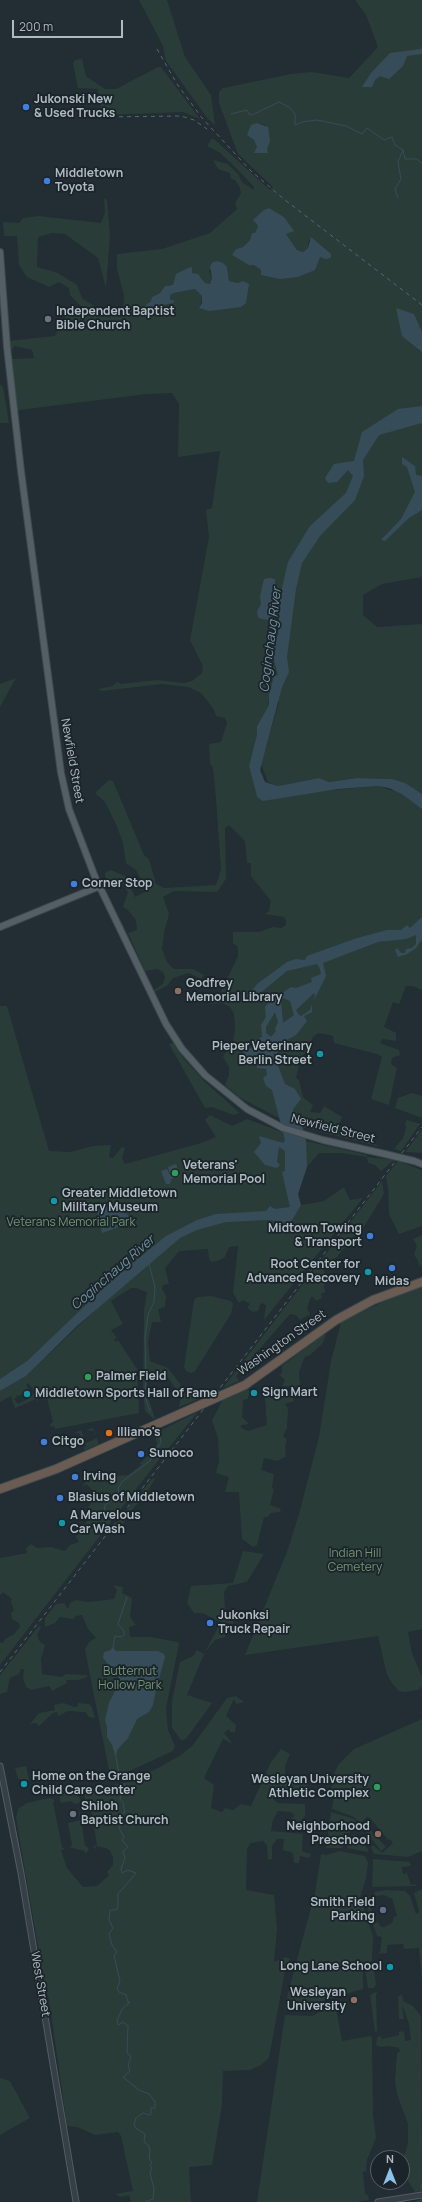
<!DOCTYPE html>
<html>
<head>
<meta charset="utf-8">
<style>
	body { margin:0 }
	#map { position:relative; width:422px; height:2202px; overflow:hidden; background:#222d34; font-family:Manrope,sans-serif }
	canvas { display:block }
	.north { position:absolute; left:370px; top:2150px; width:40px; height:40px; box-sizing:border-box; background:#1a2429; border:1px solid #566066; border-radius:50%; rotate:0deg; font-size:11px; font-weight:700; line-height:16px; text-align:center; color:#afbac2 }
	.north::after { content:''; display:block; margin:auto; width:14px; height:18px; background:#8ac3ec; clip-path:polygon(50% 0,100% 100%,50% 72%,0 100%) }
	.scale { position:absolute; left:12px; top:20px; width:111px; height:18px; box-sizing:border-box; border:2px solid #afbac2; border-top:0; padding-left:5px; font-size:12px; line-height:14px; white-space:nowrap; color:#afbac2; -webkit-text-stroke:3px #1a2429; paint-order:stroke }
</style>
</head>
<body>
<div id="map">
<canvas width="422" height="2202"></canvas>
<div class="north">N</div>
<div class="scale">200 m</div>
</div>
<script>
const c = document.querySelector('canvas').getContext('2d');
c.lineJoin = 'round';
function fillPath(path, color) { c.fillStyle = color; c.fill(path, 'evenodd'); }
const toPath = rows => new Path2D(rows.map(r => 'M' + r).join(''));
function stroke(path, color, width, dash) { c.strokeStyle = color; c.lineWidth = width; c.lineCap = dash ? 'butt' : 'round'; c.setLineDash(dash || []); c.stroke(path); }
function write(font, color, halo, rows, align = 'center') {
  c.font = font + ' Manrope,sans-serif'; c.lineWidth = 3.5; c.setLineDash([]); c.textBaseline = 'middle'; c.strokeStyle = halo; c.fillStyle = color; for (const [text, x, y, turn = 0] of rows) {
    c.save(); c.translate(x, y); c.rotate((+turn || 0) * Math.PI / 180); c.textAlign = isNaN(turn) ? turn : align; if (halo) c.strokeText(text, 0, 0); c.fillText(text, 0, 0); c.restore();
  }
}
const green = toPath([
	[139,0,167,0,185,57,211,95,215,125,208,119,166,61,163,46],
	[355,0,422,0,422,577,382,584,363,595,363,615,377,627,422,624,422,990,413,986,406,986,399,1004,393,1002,384,1027,396,1033,396,1041,383,1039,380,1043,399,1050,400,1055,392,1058,391,1064,397,1068,389,1105,371,1099,382,1057,377,1054,334,1043,333,1036,330,1035,318,1033,313,1037,299,1064,296,1078,299,1080,303,1097,313,1105,310,1112,320,1113,324,1106,342,1117,339,1125,381,1147,290,1124,239,1097,225,1085,229,1075,229,1067,223,1057,227,1050,233,1046,235,1028,234,1014,230,1007,222,1003,208,1004,217,1000,238,956,238,947,233,943,233,932,259,932,273,927,281,928,286,925,286,921,284,917,265,914,269,911,271,901,251,876,251,863,247,863,245,841,229,825,225,828,226,879,217,892,174,891,163,897,169,914,164,933,162,949,167,962,174,969,193,969,204,975,201,979,189,973,173,978,168,985,155,992,154,990,163,984,165,977,163,972,158,969,145,971,128,933,137,930,136,920,127,909,123,907,128,892,122,883,117,880,106,884,105,873,111,870,125,876,135,897,147,891,136,870,126,863,123,843,116,824,105,802,95,793,109,780,113,781,144,855,149,859,156,884,164,888,216,885,221,869,216,799,213,768,210,764,209,744,221,742,227,723,225,718,216,716,213,708,201,693,188,687,162,684,102,691,98,689,113,686,117,682,121,684,157,680,184,683,192,681,202,673,203,666,190,640,209,537,206,510,212,508,220,451,178,457,179,404,172,393,147,394,19,410,17,413,11,359,34,358,32,350,15,346,10,351,8,341,55,336,57,332,58,323,65,318,62,308,76,317,87,316,84,309,70,295,69,288,59,282,49,287,27,277,19,265,17,236,4,236,3,222,19,223,23,218,39,216,101,223,105,213,104,198,107,200,110,235,106,288,98,258,65,234,52,233,38,237,37,267,58,273,77,285,82,298,103,312,123,310,124,295,117,269,117,254,162,249,210,233,237,209,235,203,241,193,240,188,235,180,231,179,230,173,218,169,213,160,228,164,238,174,242,182,254,190,254,187,234,166,219,152,207,146,211,139,214,139,270,190,273,187,238,154,219,103,219,92,223,88,291,74,312,72,349,78,378,47,366,15],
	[257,123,265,125,269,145,266,150,260,152,254,139],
	[269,208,284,217,288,232,286,234,297,250,303,252,308,248,309,239,320,256,317,262,261,270,236,249,243,247,250,240,252,233,255,233,258,226,255,223],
	[227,267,229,281,238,283,209,311,200,308,202,296,195,289,174,293,170,295,170,300,159,307,152,307,148,302,152,301,152,297,160,293,165,286,173,285,191,271,192,273,201,277,205,283,210,284,212,278,209,270],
	[268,701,279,702,261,764,268,782,278,786,319,778,329,782,357,778,392,779,393,791,378,786,257,797,249,766,257,734,257,726,269,705],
	[371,935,395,939,378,942,357,938],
	[82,59,86,76,105,89,116,89,158,67,161,67,200,119,183,112,102,115,98,89,78,88,73,64,75,60],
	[0,337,0,384,3,387,9,423,0,423],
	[16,678,0,707,0,684],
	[0,1006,7,1006,49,1151,70,1152,93,1146,111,1145,109,1157,113,1158,122,1147,125,1148,122,1158,125,1164,201,1143,216,1137,205,1120,210,1115,232,1126,247,1119,306,1141,367,1155,367,1157,394,1160,381,1171,375,1165,368,1163,367,1157,342,1153,319,1153,307,1167,298,1194,301,1205,324,1201,344,1187,350,1200,363,1198,264,1320,266,1305,261,1303,258,1311,253,1312,247,1308,250,1304,243,1300,239,1303,233,1293,238,1246,229,1247,225,1257,217,1261,211,1262,209,1259,208,1249,179,1251,165,1268,169,1284,163,1285,162,1289,166,1296,165,1307,158,1309,161,1322,152,1322,148,1341,150,1361,168,1368,181,1385,178,1392,165,1373,147,1378,148,1397,155,1418,154,1419,145,1411,143,1394,144,1310,147,1292,136,1288,131,1288,111,1301,123,1324,111,1330,117,1338,114,1339,116,1342,118,1340,137,1369,139,1413,55,1429,54,1426,51,1427,50,1424,53,1422,47,1399,44,1400,42,1396,38,1397,38,1402,36,1399,15,1408,11,1396,0,1402,0,1391,26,1376,108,1298,101,1291,27,1361,0,1379],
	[28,1383,35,1392,28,1399,18,1404,14,1399,17,1397,16,1395,19,1396,29,1389,26,1385],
	[173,1043,184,1059,205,1082,240,1113,233,1115,212,1107,205,1108,169,1044],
	[412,1093,422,1096,422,1118,395,1108,398,1098],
	[407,1120,420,1124,401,1151,394,1149,403,1138,406,1128,405,1123],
	[422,1130,422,1153,405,1152],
	[398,1161,422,1170,422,1226,399,1234,389,1214,388,1188,386,1176],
	[382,1181,384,1194,360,1233,352,1238,336,1258,325,1263,324,1271,328,1282,324,1285,325,1292,321,1294,322,1298,316,1301,313,1297,311,1297,307,1308,310,1314,300,1320,296,1315,290,1314,236,1376,239,1381,223,1388],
	[422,1235,422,1265,420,1266,414,1254,417,1246,413,1239],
	[422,1287,422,1633,422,1629,408,1632,412,1653,422,1677,422,1686,418,1690,405,1692,399,1691,392,1683,387,1675,378,1636,245,1655,288,1549,299,1514,319,1437,331,1361,341,1322,391,1298],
	[211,1296,231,1301,233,1304,231,1314,195,1371,191,1373,186,1371,184,1367,194,1300,197,1297],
	[322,1335,326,1335,322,1344,310,1355,305,1357,302,1363,299,1373,300,1385,303,1387,282,1386,285,1380,279,1375,282,1373,282,1366],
	[187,1388,201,1398,179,1407,180,1401],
	[246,1389,250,1391,250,1395,248,1396,248,1399,243,1400,242,1417,249,1424,241,1425,241,1428,248,1431,267,1425,265,1397,268,1393,289,1390,294,1401,285,1404,288,1408,287,1428,283,1436,287,1439,285,1447,286,1448,285,1455,287,1456,277,1461,264,1458,261,1470,274,1474,272,1488,274,1489,270,1505,281,1509,280,1512,271,1513,267,1517,264,1517,257,1545,253,1547,242,1539,239,1492,225,1492,229,1477,216,1473,219,1461,218,1438,212,1421,223,1399],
	[198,1412,161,1457,0,1665,0,1643,4,1642,5,1639,13,1635,20,1627,19,1623,12,1619,11,1613,14,1610,11,1602,12,1599,3,1592,0,1595,0,1558,27,1553,26,1548,31,1544,37,1548,51,1547,65,1551,70,1545,79,1542,76,1537,93,1513,88,1507,98,1495,86,1484,82,1488,88,1476,90,1474,98,1480,102,1476,105,1479,111,1476,128,1475,141,1465,140,1463,150,1454,157,1444,155,1433],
	[93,1428,99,1444,85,1450,84,1448,86,1446,79,1433,75,1433,81,1430,86,1443,97,1438,93,1431,85,1430],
	[153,1478,155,1479,152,1484,143,1498,129,1513,129,1516,123,1524,116,1527,114,1525],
	[243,1551,264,1554,247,1582,228,1586,224,1592,225,1609,228,1616,234,1620,233,1624,225,1623,225,1637,215,1640,205,1652,221,1622,202,1613,194,1613,187,1603,191,1586,233,1583],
	[113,1585,123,1587,122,1593,132,1598,130,1617,136,1625,129,1627,130,1637,151,1637,178,1642,179,1644,166,1708,168,1730,175,1746,173,1751,114,1778,110,1775,85,1650,89,1642,96,1638,88,1629,82,1615,76,1616,73,1619,60,1617,55,1623,45,1627,45,1618,56,1604,64,1603,68,1609,70,1603,76,1600,88,1602,114,1599,117,1590],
	[39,1626,41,1627,37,1635,40,1642,45,1645,41,1659,42,1674,62,1677,66,1674,87,1675,87,1677,79,1680,66,1680,67,1683,52,1691,49,1686,31,1690,26,1687,23,1678,24,1669,21,1669,19,1674,10,1678,7,1692,0,1694,0,1675],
	[197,1650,204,1654,187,1695,212,1703,186,1739,181,1740,172,1728,172,1701,180,1662,193,1656],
	[236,1696,244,1702,236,1704,234,1699,226,1716,236,1725,235,1732,230,1732,229,1729,224,1733,233,1744,223,1739,204,1778,214,1785,211,1808,222,1812,225,1808,233,1810,241,1804,251,1806,271,1762,281,1749,290,1754,285,1766,285,1773,289,1781,308,1785,309,1791,276,1793,273,1799,278,1803,305,1804,305,1816,300,1822,291,1820,295,1815,290,1812,278,1811,273,1820,271,1831,303,1834,302,1851,311,1854,309,1858,300,1856,299,1863,294,1863,293,1853,283,1850,284,1839,277,1839,272,1846,272,1859,268,1860,267,1845,263,1841,251,1843,247,1848,246,1890,274,1895,277,1929,274,1962,286,1957,290,1959,285,1971,269,2058,261,2065,250,2070,223,2071,222,2105,212,2165,189,2167,191,2202,131,2202,129,2195,120,2197,115,2194,133,2191,121,2136,118,2132,95,2135,77,2127,67,2126,49,1999,45,1987,16,1818,18,1809,27,1803,44,1799,51,1798,55,1801,53,1802,62,1847,65,1849,61,1850,67,1868,83,1887,97,1886,109,1875,107,1872,113,1865,113,1857,110,1851,106,1848,96,1846,95,1849,93,1847,97,1845,89,1799,85,1800,84,1790,124,1783,156,1769,181,1755,193,1745,227,1698],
	[64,1703,74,1707,78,1706,78,1703,89,1704,92,1707,95,1718,89,1717,85,1712,68,1711,58,1716,57,1712,53,1713,39,1726,36,1723,30,1724,39,1713,55,1710,54,1705],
	[422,1719,422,1851,408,1857,374,1854,371,1847,373,1845,382,1853,393,1843,390,1839,388,1840,370,1818,367,1817,360,1823,354,1817,332,1809,334,1797,330,1796,334,1774,338,1765,354,1749],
	[26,1766,29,1780,18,1779,15,1768],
	[77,1791,81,1802,78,1803,81,1819,80,1819,78,1804,73,1803,72,1801,61,1803,60,1800,60,1794],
	[331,1812,354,1819,361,1827,354,1827,354,1831,348,1833,342,1848,326,1848],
	[81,1820,85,1845,89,1849,86,1854,84,1851,69,1847,72,1845,68,1823],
	[367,1826,386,1847,381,1851,364,1829],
	[355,1834,368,1849,368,1852,347,1848,349,1837],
	[340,1851,365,1856,368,1863,366,1879,360,1897,373,1936,372,1961,363,1967,363,1989,325,2000,309,2011,287,2010,285,2008,288,1993,315,1893,321,1854,326,1855],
	[373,1859,410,1862,411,1866,402,1867,403,1874,407,1873,411,1885,415,1884,416,1886,372,1887],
	[422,1889,422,1983,419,1948,404,1949,403,1944,387,1945,387,1953,378,1954,380,1952,382,1937,377,1936,365,1900,366,1896,369,1896,372,1902,370,1905,375,1923,378,1922,381,1927,384,1927,392,1923,394,1917,397,1916,392,1898,389,1898,384,1895,375,1896,374,1892,385,1890,405,1891,410,1896,416,1914,419,1912,414,1893],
	[373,1964,376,1984,374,1988,368,1988,365,1969],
	[378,1991,376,1994,377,2031,375,2032,370,1995],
	[402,1995,403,2001,413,2006,421,2016,422,2191,415,2192,405,2176,403,2159,408,2143,408,2124,397,2094,395,2081,397,2053,400,2051,399,2048,389,2046,380,2047,376,2045,377,2038,381,2036,382,2039,399,2035,399,2032,404,2031,405,2041,411,2040,409,2024,402,2004,404,2019,399,2019,398,1996],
	[335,2003,342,2041,370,2036,372,2038,373,2114,376,2138,367,2160,366,2171,363,2172,365,2194,368,2195,369,2200,355,2202,257,2202,285,2015,312,2016],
	[0,2078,10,2081,30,2118,0,2135]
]);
const water = toPath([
	[422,46,422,54,407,56,403,66,389,79,380,76,375,80,372,87,362,87,371,73,390,53,421,49],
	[257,123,268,127,270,141,267,150,268,153,254,153,257,147,254,140,247,135,251,125],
	[269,208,284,217,294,231,286,234,297,250,303,252,308,248,311,237,331,254,331,258,326,259,320,257,315,270,298,277,280,279,261,275,261,270,254,265,249,265,232,255,236,249,243,247,250,240,252,233,255,233,258,226,253,220,264,210],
	[217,261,223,263,227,267,229,281,238,283,243,281,249,284,246,303,241,307,209,311,199,308,202,303,202,296,195,289,174,293,170,295,170,300,174,300,173,303,152,307,145,311,146,305,151,301,152,297,160,293,165,286,173,285,176,274,188,268,192,267,192,273,198,274,205,283,210,284,212,278,210,266,213,262],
	[396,308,414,314,422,332,422,352,402,336],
	[422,406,422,423,379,435,363,460,364,476,355,500,320,536,302,563,296,589,287,657,289,672,282,687,260,770,265,782,278,786,319,778,329,782,357,778,392,779,405,783,422,794,422,809,402,794,389,788,378,786,338,789,263,801,257,797,249,766,257,734,257,726,269,705,269,695,274,676,278,675,273,656,273,641,278,635,280,597,288,562,310,526,346,493,353,476,348,470,337,482,328,483,325,478,334,464,354,461,362,432,398,409],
	[402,457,415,466,416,475,422,476,422,510,409,518,385,541,381,540,401,519,415,492,407,467,402,464],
	[269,578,275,579,275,594,271,620,261,619,258,617,257,611,261,604,260,596,264,579],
	[422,917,422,939,416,948,407,954,398,957,395,950,397,948,401,953,405,953,406,949,412,948,416,944,416,935,406,939,378,942,323,963,326,976,312,1004,312,1012,304,1016,307,1021,296,1035,283,1042,280,1049,276,1054,273,1053,285,1084,295,1089,301,1099,293,1109,293,1114,303,1128,306,1141,307,1167,298,1194,301,1205,292,1220,288,1232,284,1234,282,1225,285,1222,267,1220,226,1222,197,1230,180,1238,77,1326,26,1376,0,1391,0,1379,27,1361,113,1279,166,1236,197,1220,216,1214,266,1211,270,1206,275,1209,290,1207,282,1172,285,1171,285,1151,279,1147,277,1162,280,1165,277,1168,265,1165,254,1152,261,1143,259,1136,283,1143,285,1140,272,1090,266,1086,263,1078,267,1075,266,1069,257,1068,257,1065,246,1062,243,1050,255,1047,254,1041,262,1037,261,1025,266,1017,265,1007,270,1001,291,987,296,988,312,982,311,978,321,974,320,969,317,964,287,971,259,994,249,998,248,996,257,984,287,962,296,959,305,960,307,956,357,938,387,930,401,930,407,925,410,928],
	[314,993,315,996,310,1010,301,1016,299,1015,296,1010],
	[283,998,290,1001,294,1015,283,1023,281,1000],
	[275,1012,278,1022,275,1029,276,1031,271,1037,266,1033,266,1027],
	[176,1164,180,1176,171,1179,170,1184,166,1184,161,1171,167,1169,171,1177,168,1167],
	[108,1206,127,1214,130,1218,130,1223,102,1233,97,1210,101,1207],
	[112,1647,116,1651,158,1651,164,1654,165,1657,158,1682,146,1680,141,1683,143,1688,148,1687,156,1690,153,1705,149,1712,137,1719,128,1738,117,1750,116,1758,112,1745,107,1737,107,1727,105,1720,109,1703,119,1683,119,1678,103,1658,104,1652,111,1650]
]);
const stream = toPath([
	[231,114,247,110,249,114,252,115,279,102,289,107,295,114,295,125,302,122,317,120,346,126,362,134,367,128,384,140,392,137,395,145,403,150,405,159,417,159,422,164],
	[398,198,395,189,401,179,398,162,403,150],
	[149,1264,155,1287,154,1302,148,1315,145,1337,146,1372,145,1397,150,1411],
	[104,1513,105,1505,119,1495,118,1488,123,1481,150,1461,161,1442,159,1432],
	[113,1648,115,1636,121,1637,124,1635,124,1631,118,1624,127,1597],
	[116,1757,119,1774],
	[124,1784,125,1784,120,1799,124,1804,123,1806,125,1812,117,1816,120,1826,119,1828,124,1837,122,1840,128,1847,123,1851,125,1858,121,1869,122,1873,128,1870,136,1873,118,1894,118,1907,116,1910,110,1910,109,1920,113,1928,109,1934,112,1945,117,1952,114,1956,120,1981,117,1989,119,1992,126,1995,128,2002,130,2002,122,2009,117,2021,118,2025,123,2022,128,2026,127,2053,131,2056,128,2066,130,2071,123,2077,139,2090,149,2094,155,2102,155,2108,151,2108,151,2114,149,2115,143,2113,136,2118,134,2124,136,2128,145,2134,144,2142,149,2146,150,2151,149,2158,152,2163,150,2165,152,2169,150,2173,154,2189,153,2199,145,2202],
	[421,2188,422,2184],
	[416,2202,422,2200]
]);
const minor = toPath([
	[0,1766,21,1873,76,2202],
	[378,2202,422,2195]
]);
const major = toPath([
	[0,252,7,347,21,471,61,773,69,809,95,877,166,1024,182,1049,205,1075,247,1109,283,1128,323,1140,385,1154],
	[0,927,100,886],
	[414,1161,422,1164]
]);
const highway = toPath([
	[0,1489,56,1469,245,1385,336,1320,373,1300,422,1282]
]);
const rail = toPath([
	[157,49,177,84,202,118,251,171,285,200,422,305],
	[103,117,181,116,194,120,207,129],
	[0,1672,422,1127]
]);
const majorBridge = toPath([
	[385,1154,414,1161]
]);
const markers = [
	[26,107,4,"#3f7fe0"],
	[47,181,4,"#3f7fe0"],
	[48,319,4,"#6b7280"],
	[74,884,4,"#3f7fe0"],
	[178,991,4,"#8d6e63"],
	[320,1054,4,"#0f9aa8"],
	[175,1173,4,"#2e9e5b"],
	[54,1201,4,"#0f9aa8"],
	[370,1236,4,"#3f7fe0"],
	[392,1268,4,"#3f7fe0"],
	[368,1272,4,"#0f9aa8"],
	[88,1377,4,"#2e9e5b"],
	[254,1393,4,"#0f9aa8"],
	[27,1394,4,"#0f9aa8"],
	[109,1433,4,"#e8710a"],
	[44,1442,4,"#3f7fe0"],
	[141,1454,4,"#3f7fe0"],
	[75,1477,4,"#3f7fe0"],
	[60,1498,4,"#3f7fe0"],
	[62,1523,4,"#0f9aa8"],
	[210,1623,4,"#3f7fe0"],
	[24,1784,4,"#0f9aa8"],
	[377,1787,4,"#2e9e5b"],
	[73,1814,4,"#6b7280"],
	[378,1834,4,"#8d6e63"],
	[383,1910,4,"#5c6f8a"],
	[390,1967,4,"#0f9aa8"],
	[354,2000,4,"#8d6e63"]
];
const poiNames = [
	["Jukonski New",34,100],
	["& Used Trucks",34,114],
	["Middletown",55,174],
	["Toyota",55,188],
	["Independent Baptist",56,312],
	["Bible Church",56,326],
	["Corner Stop",82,884],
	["Godfrey",186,984],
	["Memorial Library",186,998],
	["Pieper Veterinary",312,1047,"right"],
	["Berlin Street",312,1061,"right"],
	["Veterans'",183,1166],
	["Memorial Pool",183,1180],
	["Greater Middletown",62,1194],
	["Military Museum",62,1208],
	["Midtown Towing",362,1229,"right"],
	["& Transport",362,1243,"right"],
	["Root Center for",360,1265,"right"],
	["Advanced Recovery",360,1279,"right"],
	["Midas",392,1282,"center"],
	["Palmer Field",96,1377],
	["Sign Mart",262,1393],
	["Middletown Sports Hall of Fame",35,1394],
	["Illiano's",117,1433],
	["Citgo",52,1442],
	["Sunoco",149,1454],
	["Irving",83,1477],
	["Blasius of Middletown",68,1498],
	["A Marvelous",70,1516],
	["Car Wash",70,1530],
	["Jukonksi",218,1616],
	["Truck Repair",218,1630],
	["Home on the Grange",32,1777],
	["Child Care Center",32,1791],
	["Wesleyan University",369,1780,"right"],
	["Athletic Complex",369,1794,"right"],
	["Shiloh",81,1807],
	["Baptist Church",81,1821],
	["Neighborhood",370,1827,"right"],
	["Preschool",370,1841,"right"],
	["Smith Field",375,1903,"right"],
	["Parking",375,1917,"right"],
	["Long Lane School",382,1967,"right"],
	["Wesleyan",346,1993,"right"],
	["University",346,2007,"right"]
];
const streetNames = [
	["Newfield Street",72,761,80],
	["Newfield Street",333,1129,14],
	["Washington Street",282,1343,-35],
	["West Street",40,1984,80]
];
const parkNames = [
	["Veterans Memorial Park",71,1223],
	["Indian Hill",355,1554],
	["Cemetery",355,1568],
	["Butternut",130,1672],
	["Hollow Park",130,1686]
];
const waterNames = [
	["Coginchaug River",271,640,-83],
	["Coginchaug River",113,1273,-41]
];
fillPath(green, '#2a3c38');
fillPath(water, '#374c59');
stroke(stream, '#374c59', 1);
stroke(minor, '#525d63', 7);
stroke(major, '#3e484f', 8);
stroke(highway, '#3f4a50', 10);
stroke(minor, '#353f45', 5);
stroke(major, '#535e65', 6);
stroke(highway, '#6a5c53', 8);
stroke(rail, '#59666e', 1, [4, 4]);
stroke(majorBridge, '#3e484f', 8, []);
stroke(majorBridge, '#535e65', 6);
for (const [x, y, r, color] of markers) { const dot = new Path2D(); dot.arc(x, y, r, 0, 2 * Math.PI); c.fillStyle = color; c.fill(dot); stroke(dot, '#1a2429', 1.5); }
write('bold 12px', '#afbac2', '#1a2429', poiNames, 'left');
write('12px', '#afbac2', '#1a2429', streetNames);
write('12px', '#719572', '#1a2429', parkNames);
write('italic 13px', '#7291a2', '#1a2429', waterNames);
</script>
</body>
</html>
